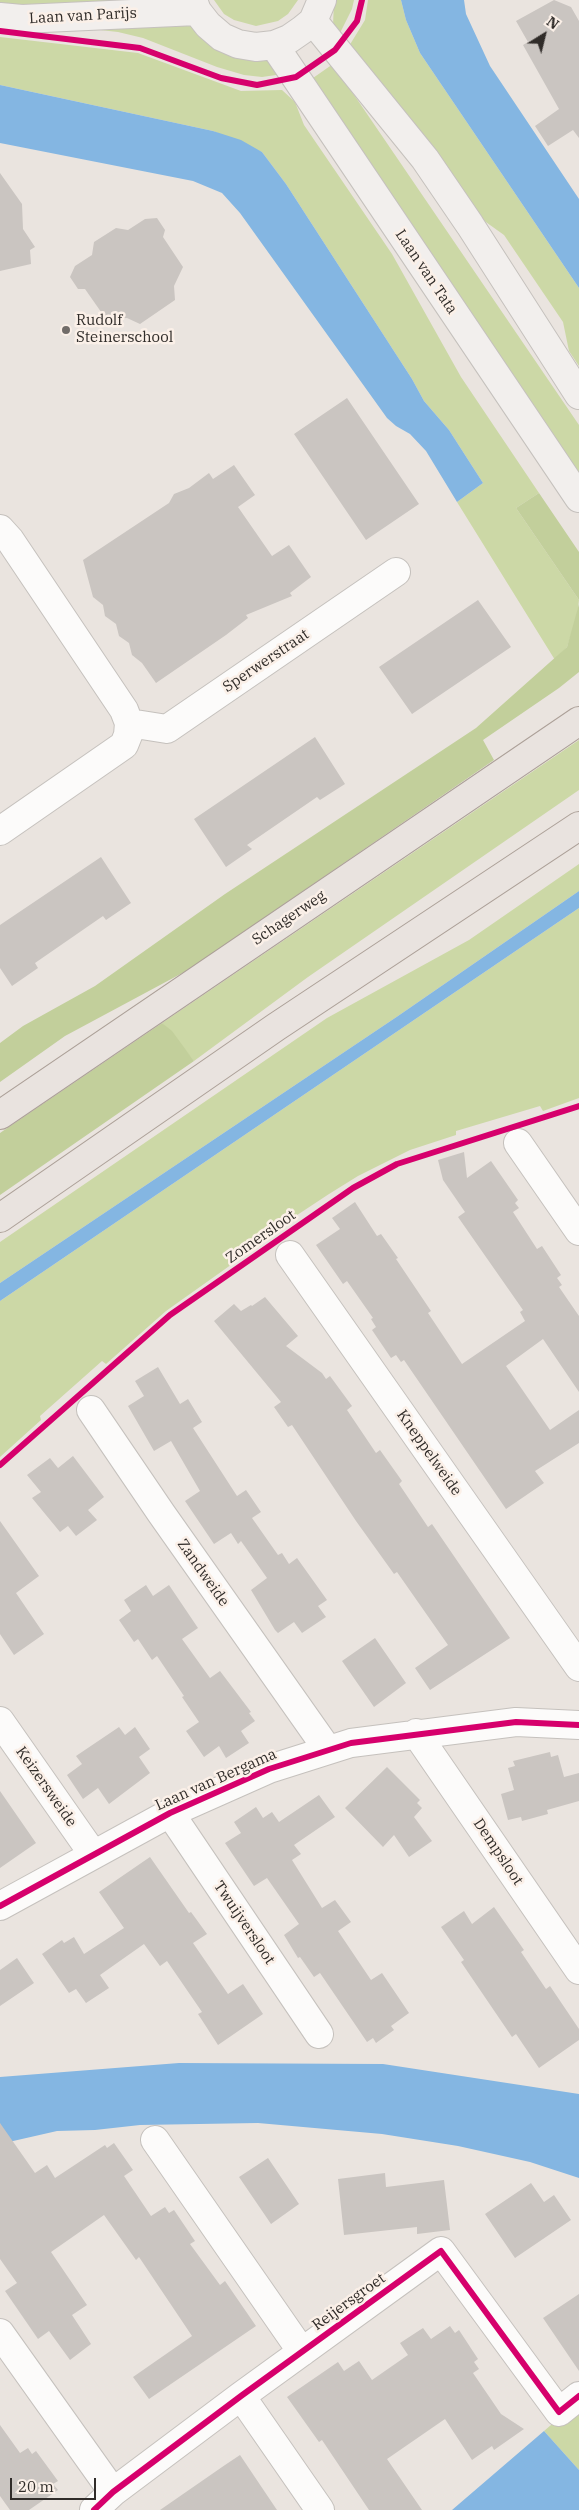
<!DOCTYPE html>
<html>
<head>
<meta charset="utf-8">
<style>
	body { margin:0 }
	#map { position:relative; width:579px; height:2510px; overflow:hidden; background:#eae4df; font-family:"IBM Plex Serif",serif }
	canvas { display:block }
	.north { position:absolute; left:519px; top:10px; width:50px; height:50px; -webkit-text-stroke:4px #fbf0e8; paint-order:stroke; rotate:36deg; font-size:14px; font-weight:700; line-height:20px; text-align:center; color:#302c29 }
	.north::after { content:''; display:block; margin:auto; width:18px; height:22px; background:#302c29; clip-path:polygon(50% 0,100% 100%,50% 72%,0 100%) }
	.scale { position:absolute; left:10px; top:2478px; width:86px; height:22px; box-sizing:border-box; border:2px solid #302c29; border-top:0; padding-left:6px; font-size:15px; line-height:18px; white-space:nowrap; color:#302c29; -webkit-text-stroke:4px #fbf0e8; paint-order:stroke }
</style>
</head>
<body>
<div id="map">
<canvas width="579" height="2510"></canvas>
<div class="north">N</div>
<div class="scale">20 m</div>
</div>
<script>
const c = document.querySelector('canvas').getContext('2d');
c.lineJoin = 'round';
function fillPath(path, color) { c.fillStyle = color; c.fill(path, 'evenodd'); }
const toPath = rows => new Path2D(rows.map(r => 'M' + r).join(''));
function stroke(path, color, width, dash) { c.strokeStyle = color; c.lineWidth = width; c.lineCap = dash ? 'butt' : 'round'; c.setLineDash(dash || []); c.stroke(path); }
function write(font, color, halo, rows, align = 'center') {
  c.font = font + ' "IBM Plex Serif",serif'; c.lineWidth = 5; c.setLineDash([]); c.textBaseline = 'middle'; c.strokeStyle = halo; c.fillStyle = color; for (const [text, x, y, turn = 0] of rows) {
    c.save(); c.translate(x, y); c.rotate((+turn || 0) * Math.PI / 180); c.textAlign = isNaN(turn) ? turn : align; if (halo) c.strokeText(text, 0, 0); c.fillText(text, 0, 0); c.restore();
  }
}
const green = toPath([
	[0,0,117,0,7,10,0,9],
	[214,0,298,0,288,14,278,21,256,26,234,20,224,14],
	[334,0,354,0,352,9,340,33,333,26],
	[368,0,401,0,406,20,420,53,579,288,579,366,569,351,563,322,504,235,476,215,346,51,365,20],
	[187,23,207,34,268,60,283,74,262,77,244,75,217,67,143,38,118,32,91,29],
	[0,37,138,53,241,91,282,90,295,102,304,125,392,254,461,377,539,493,516,508,579,600,577,617,567,647,555,660,457,502,483,483,449,430,424,401,412,379,286,184,262,152,213,131,0,85],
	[333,64,579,425,579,473,313,78],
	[579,740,579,790,308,977,194,1061,162,1023],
	[579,864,579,891,398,1016,0,1283,0,1242,327,1018,469,940],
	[579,908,579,1098,543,1111,540,1106,456,1131,456,1135,410,1150,358,1176,329,1194,232,1258,235,1262,166,1311,106,1364,102,1361,40,1416,41,1420,0,1457,0,1301],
	[579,2401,579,2470,544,2431]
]);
const forest = toPath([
	[539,493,579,552,579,600,516,508],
	[579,604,579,672,559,688,483,740,494,760,188,970,65,1036,0,1082,0,1043,23,1026,95,986,225,894,476,728,567,647],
	[162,1023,172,1031,194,1061,0,1195,0,1133]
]);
const water = toPath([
	[401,0,464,0,466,14,490,66,579,199,579,288,420,53,406,20],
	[0,85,213,131,241,140,262,152,286,184,412,379,424,401,449,430,483,483,457,502,426,451,410,434,396,426,387,418,240,213,222,193,193,181,0,143],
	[579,891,579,908,0,1301,0,1283,398,1016],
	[179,2063,383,2064,579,2094,579,2178,530,2162,458,2146,382,2134,258,2123,140,2125,95,2130,57,2131,0,2144,0,2077],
	[544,2431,579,2470,579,2510,452,2510]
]);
const building = toPath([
	[554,0,571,7,579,21,579,138,573,130,548,146,535,126,559,109,523,45,528,42,516,21],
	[0,173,22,204,23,229,35,247,30,250,31,264,0,271],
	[157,218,165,230,163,237,183,267,174,286,175,300,140,324,127,318,106,319,85,289,78,289,70,277,75,266,92,255,94,242,116,228,128,230,145,219],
	[347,398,419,504,366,540,294,434],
	[234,465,255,495,238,507,272,556,289,545,311,577,290,593,292,596,246,615,248,618,226,635,156,683,142,663,132,655,129,643,119,636,116,624,105,616,103,605,93,597,83,560,169,503,174,494,189,488,209,473,213,479],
	[478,600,511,647,412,714,379,667],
	[315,737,345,784,320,800,317,797,247,845,252,849,226,867,194,819],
	[101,857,131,903,106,920,103,916,35,963,38,968,12,986,0,968,0,925],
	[464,1152,467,1178,491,1161,518,1200,515,1203,519,1208,513,1212,537,1249,542,1246,561,1275,557,1278,562,1285,559,1287,579,1316,579,1392,543,1339,506,1366,550,1430,579,1410,579,1443,535,1471,544,1483,506,1509,404,1360,401,1362,396,1355,391,1358,372,1330,376,1327,371,1319,373,1318,347,1281,343,1284,316,1245,340,1229,332,1218,355,1202,377,1236,381,1234,398,1258,396,1259,431,1311,428,1313,462,1364,525,1321,520,1312,523,1310,458,1217,465,1212,443,1180,438,1160],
	[265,1297,298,1336,286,1346,322,1373,326,1379,330,1376,352,1406,347,1410,376,1453,380,1450,402,1481,399,1484,428,1527,432,1524,510,1638,430,1690,415,1668,448,1645,397,1572,394,1574,356,1521,292,1425,288,1427,274,1407,281,1402,214,1321,234,1304,241,1311,251,1305,252,1306],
	[158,1367,180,1404,188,1399,202,1422,193,1428,237,1496,246,1490,261,1512,252,1518,278,1555,282,1553,289,1564,297,1558,327,1600,318,1606,326,1617,302,1633,294,1622,278,1633,275,1630,251,1590,267,1578,241,1541,238,1544,231,1533,214,1544,185,1501,200,1491,171,1441,154,1451,128,1406,144,1396,135,1381],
	[73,1456,104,1497,88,1510,97,1520,76,1536,68,1526,60,1532,32,1498,41,1492,27,1475,50,1458,58,1468],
	[0,1521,39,1576,16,1593,44,1634,14,1655,0,1634],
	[146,1585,153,1596,169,1585,198,1628,182,1639,210,1678,220,1671,251,1712,249,1713,255,1721,241,1731,249,1743,226,1758,219,1746,204,1757,186,1731,199,1722,182,1697,184,1696,157,1656,152,1660,138,1639,134,1642,119,1620,131,1611,124,1600],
	[375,1638,406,1683,374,1707,342,1661],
	[119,1727,125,1735,135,1727,150,1749,139,1757,150,1773,109,1804,98,1788,83,1799,67,1775,82,1764,76,1756],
	[550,1752,551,1757,558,1755,564,1777,579,1773,579,1801,547,1810,548,1814,522,1821,521,1817,508,1820,501,1794,514,1790,508,1768,515,1766,513,1761],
	[387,1767,420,1800,417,1803,422,1808,414,1817,432,1841,409,1857,394,1835,383,1847,345,1808],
	[0,1791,36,1843,0,1868],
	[319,1795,335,1817,294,1845,301,1854,292,1860,322,1908,335,1900,351,1922,338,1931,371,1980,382,1973,409,2013,391,2026,394,2030,376,2043,373,2038,367,2042,320,1973,314,1977,300,1957,298,1958,284,1935,299,1924,267,1878,254,1886,225,1843,241,1833,234,1822,256,1807,263,1818,272,1812,279,1822],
	[150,1857,189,1913,191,1912,207,1934,193,1943,228,1994,243,1984,263,2014,218,2045,198,2014,202,2012,167,1961,160,1966,144,1944,100,1975,109,1988,86,2003,76,1989,69,1993,42,1954,62,1940,64,1943,74,1937,84,1954,124,1928,99,1892],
	[494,1907,524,1950,521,1952,546,1989,550,1986,579,2029,579,2040,539,2068,516,2034,512,2037,461,1962,464,1960,441,1927,464,1911,472,1924],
	[17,1958,34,1983,0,2006,0,1970],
	[0,2123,35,2173,47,2165,55,2178,105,2145,107,2148,114,2143,133,2170,124,2176,151,2216,165,2207,169,2213,174,2210,195,2241,190,2244,220,2285,225,2281,256,2326,149,2399,133,2377,192,2336,139,2257,136,2260,104,2215,51,2252,87,2305,72,2315,91,2344,70,2360,49,2331,38,2339,5,2291,17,2283,0,2259],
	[268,2158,299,2204,271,2224,239,2177],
	[385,2173,386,2187,444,2180,450,2230,417,2234,417,2227,344,2235,338,2179],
	[531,2183,544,2202,554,2195,571,2220,515,2258,485,2214],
	[579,2294,579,2371,543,2318],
	[450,2326,455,2333,459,2330,478,2359,474,2362,479,2369,473,2373,501,2414,524,2429,494,2450,492,2446,472,2460,445,2419,387,2459,422,2510,369,2510,322,2440,319,2442,287,2397,338,2362,344,2371,359,2361,372,2380,408,2355,400,2343,423,2328,431,2339],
	[0,2425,20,2453,28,2448,32,2454,36,2451,58,2481,53,2484,58,2490,29,2510,10,2510,0,2496],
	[240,2455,277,2510,160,2510,225,2465]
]);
const street = toPath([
	[0,529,10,540,124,710,129,723,128,735,124,745,0,831],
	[129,723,167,729,396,572],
	[518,1143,579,1231],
	[290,1255,579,1667],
	[91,1410,161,1513,328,1750],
	[0,1721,93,1854],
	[416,1733,579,1970],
	[170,1813,319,2034],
	[0,1906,170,1813,269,1769,351,1743,516,1722,579,1725],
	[155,2140,302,2352],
	[0,2333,113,2492],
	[241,2396,320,2510],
	[94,2510,113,2492,241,2396,441,2251,559,2412,579,2396]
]);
const secondary = toPath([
	[193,0,197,11,208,25,222,37,238,44,256,47,274,45,289,39,302,30,313,21,322,0],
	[0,17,22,19,197,11],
	[313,21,425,159,470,225,579,395],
	[274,45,579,498]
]);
const primary = toPath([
	[0,1115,579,721],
	[0,1218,276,1027,579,826]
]);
const cycleway = toPath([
	[0,31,140,48,221,78,257,85,296,77,335,50,357,21,362,0],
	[0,1465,170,1315,353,1188,397,1164,579,1106],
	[0,1906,170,1813,269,1769,351,1743,516,1722,579,1725],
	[94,2510,113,2492,241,2396,441,2251,559,2412,579,2396]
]);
const markers = [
	[66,330,5,"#716c69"]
];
const streetNames = [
	["Laan van Parijs",83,16,-3],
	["Laan van Tata",426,272,56],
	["Sperwerstraat",266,661,-34],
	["Schagerweg",289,918,-34],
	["Zomersloot",261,1237,-35],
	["Kneppelweide",429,1453,55],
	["Zandweide",203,1573,55],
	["Laan van Bergama",216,1780,-24],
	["Keizersweide",46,1787,55],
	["Dempsloot",498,1852,56],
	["Twuijversloot",244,1923,56],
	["Reijersgroet",349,2302,-36]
];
const poiNames = [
	["Rudolf",76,321],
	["Steinerschool",76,338]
];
fillPath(green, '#ccd8a6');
fillPath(forest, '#c2cf9b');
fillPath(water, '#84b6e2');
fillPath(building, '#cac5c1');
stroke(street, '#c5c1bd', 30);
stroke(secondary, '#c5c1bd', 30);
stroke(primary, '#aca098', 30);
stroke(street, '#fcfbfa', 28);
stroke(secondary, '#f2efed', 28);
stroke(primary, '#e9e3df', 28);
stroke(cycleway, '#d6006c', 6);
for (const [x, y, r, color] of markers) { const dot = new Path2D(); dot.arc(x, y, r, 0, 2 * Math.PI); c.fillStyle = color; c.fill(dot); stroke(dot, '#fbf0e8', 2); }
write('15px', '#302c29', '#fbf0e8', streetNames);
write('15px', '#302c29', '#fbf0e8', poiNames, 'left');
</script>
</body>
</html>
